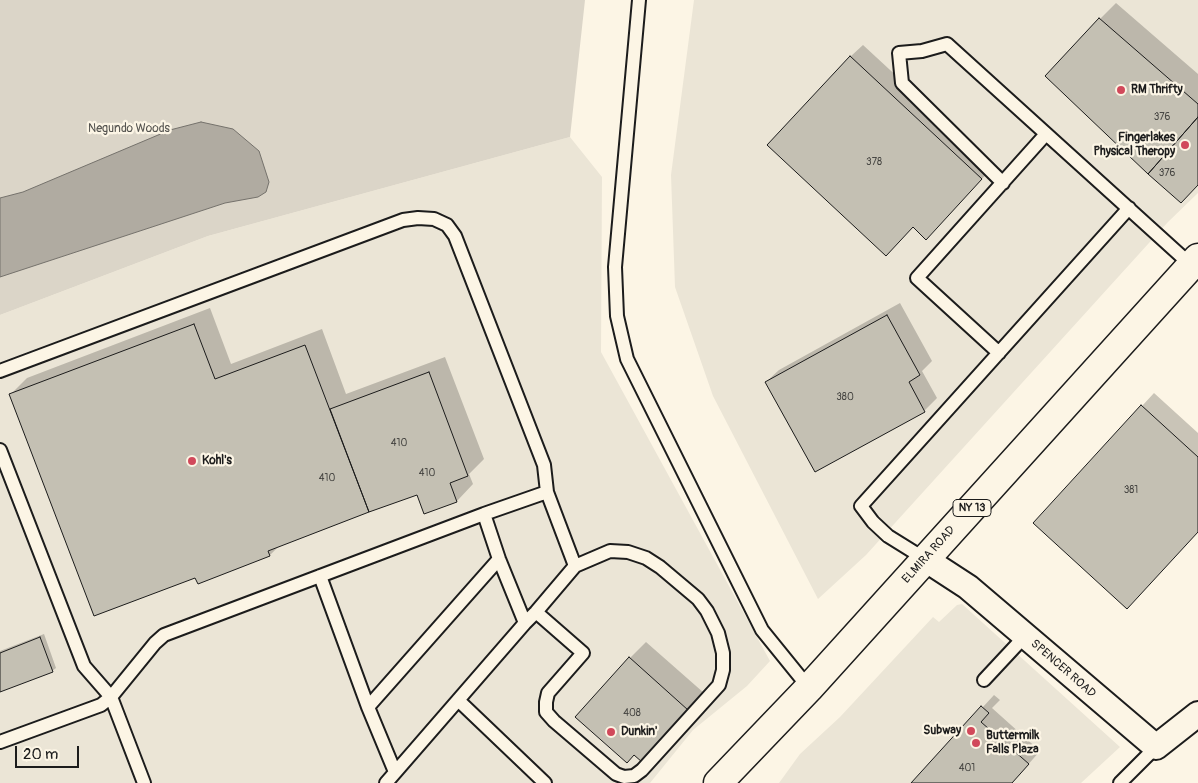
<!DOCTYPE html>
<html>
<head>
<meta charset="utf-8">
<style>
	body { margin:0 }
	#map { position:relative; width:1198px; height:783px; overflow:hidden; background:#fcf5e5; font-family:Pangolin,sans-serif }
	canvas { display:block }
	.scale { position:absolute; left:15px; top:746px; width:64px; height:22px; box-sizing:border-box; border:2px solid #1c1c1c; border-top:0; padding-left:6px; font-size:15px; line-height:18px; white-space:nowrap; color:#1c1c1c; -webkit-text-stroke:4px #fcf5e5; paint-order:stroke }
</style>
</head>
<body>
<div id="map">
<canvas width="1198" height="783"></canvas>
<div class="scale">20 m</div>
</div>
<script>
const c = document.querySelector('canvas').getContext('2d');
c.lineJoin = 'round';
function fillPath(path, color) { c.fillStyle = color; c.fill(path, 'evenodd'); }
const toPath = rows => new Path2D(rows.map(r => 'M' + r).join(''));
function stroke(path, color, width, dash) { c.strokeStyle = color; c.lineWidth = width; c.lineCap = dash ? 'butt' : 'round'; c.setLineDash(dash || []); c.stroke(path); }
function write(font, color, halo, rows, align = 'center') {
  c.font = font + ' Pangolin,sans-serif'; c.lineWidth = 4.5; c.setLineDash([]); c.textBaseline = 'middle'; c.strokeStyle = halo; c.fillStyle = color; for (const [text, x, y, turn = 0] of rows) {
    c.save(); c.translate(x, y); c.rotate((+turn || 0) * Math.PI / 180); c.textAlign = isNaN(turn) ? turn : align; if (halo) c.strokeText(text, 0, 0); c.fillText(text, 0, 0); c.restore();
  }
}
const built = toPath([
	[694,0,1198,0,1198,193,1168,222,866,555,818,599,713,396,675,287,671,175],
	[570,137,602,177,601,352,770,661,747,686,693,730,650,783,0,783,0,315,208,236],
	[962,604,1120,747,1081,783,779,783,800,754,840,717,933,617,939,622,957,605]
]);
const green = toPath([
	[0,0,585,0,570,137,208,236,0,315]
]);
const water = toPath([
	[201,122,233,129,259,151,269,182,266,192,258,197,225,203,0,277,0,198,23,192,170,130,201,122]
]);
const shadow = toPath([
	[1116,3,1198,74,1198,184,1100,19],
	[863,45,994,166,938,226,850,57],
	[900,303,932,361,922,371,937,398,924,411,816,471,766,382,779,370],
	[210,308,231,364,322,329,346,394,445,357,484,459,469,474,473,484,457,501,425,513,417,493,280,545,270,555,198,582,196,576,11,394,27,378],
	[1154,393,1198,433,1198,531,1034,523],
	[44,634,56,668,52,671,0,691,0,651],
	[646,642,704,693,642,761,630,658],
	[994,695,1000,700,992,708,1040,751,1012,783,913,783]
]);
const building = toPath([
	[1099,18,1198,104,1198,117,1148,174,1045,76,1099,18],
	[850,56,982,179,926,240,913,227,886,256,767,145,850,56],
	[1198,117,1198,185,1181,203,1148,174,1198,117],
	[887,315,920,375,909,382,925,412,815,472,765,382,887,315],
	[194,324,215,379,305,345,369,512,268,551,270,556,198,584,195,578,94,616,9,394,194,324],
	[429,372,468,476,450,483,457,502,424,514,417,495,369,512,330,409,429,372],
	[1141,405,1198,457,1198,532,1127,609,1033,523,1141,405],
	[40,637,53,672,0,692,0,653,40,637],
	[629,657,688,710,642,762,634,755,627,763,575,717,629,657],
	[981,706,989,713,981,722,1029,764,1012,783,911,783,981,706]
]);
const service = toPath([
	[639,0,615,267,617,316,627,359,762,630,809,688],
	[1003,183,902,83,899,53,922,51,947,44,1191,265],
	[999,353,917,278,1046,134],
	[0,371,403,220,418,218,434,219,447,225,455,236,544,465,547,492,575,566,536,612,525,623,386,783],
	[0,450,84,666,111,697,144,783],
	[484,514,499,559,525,623],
	[925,559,888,536,873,522,861,506,1129,208],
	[320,576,368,707,395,772],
	[536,612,583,653,548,693,546,702,546,712,554,721,616,774,624,777,634,776,642,770,719,685,723,670,723,653,718,633,707,611,698,599,660,567,646,558,628,552,610,551,575,566],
	[984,680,1025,636],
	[458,700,545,783],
	[368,707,499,559],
	[0,742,101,705,111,697,155,643,164,635,484,514,547,492],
	[1120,783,1156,747]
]);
const minor = toPath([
	[925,559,968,587,1156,747,1198,714]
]);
const trunk = toPath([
	[718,783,809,688,1198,258]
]);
const markers = [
	[1121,90,5,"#d1495b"],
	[1185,145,5,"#d1495b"],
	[192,461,5,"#d1495b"],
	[971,731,5,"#d1495b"],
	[611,732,5,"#d1495b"],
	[976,743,5,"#d1495b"]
];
const numberNames = [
	["376",1162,117],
	["378",874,162],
	["376",1167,173],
	["380",845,397],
	["410",399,443],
	["410",427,473],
	["410",327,478],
	["381",1131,490],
	["408",632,713],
	["401",967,768]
];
const shields = [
	[972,508,38]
];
const shieldNames = [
	["NY 13",972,508]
];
const poiNames = [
	["RM Thrifty",1131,90],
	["Fingerlakes",1175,138,"right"],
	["Physical Theropy",1175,152,"right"],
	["Kohl's",202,461],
	["Subway",961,731,"right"],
	["Dunkin'",621,732],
	["Buttermilk",986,736],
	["Falls Plaza",986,750]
];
const parkNames = [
	["Negundo Woods",129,129]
];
const streetNames = [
	["ELMIRA ROAD",929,555,-48],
	["SPENCER ROAD",1063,669,41]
];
fillPath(built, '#ebe5d6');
fillPath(green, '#dbd5c8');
fillPath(water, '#b0aba1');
stroke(water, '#75726c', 1);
fillPath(shadow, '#0003');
fillPath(building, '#c4c0b3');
stroke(building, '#1c1c1c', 1);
stroke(service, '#1c1c1c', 16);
stroke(minor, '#1c1c1c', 28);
stroke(trunk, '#1c1c1c', 31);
stroke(service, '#fcf5e5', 12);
stroke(minor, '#fcf5e5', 24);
stroke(trunk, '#fcf5e5', 28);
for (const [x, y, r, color] of markers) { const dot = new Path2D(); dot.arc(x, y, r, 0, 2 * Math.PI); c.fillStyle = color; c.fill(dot); stroke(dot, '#fcf5e5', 2); }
write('10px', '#464542', null, numberNames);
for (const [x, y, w] of shields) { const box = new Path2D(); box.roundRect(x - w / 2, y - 8.5, w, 17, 4); c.fillStyle = '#fcf5e5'; c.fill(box); stroke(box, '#1c1c1c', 1); }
write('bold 11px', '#1c1c1c', null, shieldNames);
write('bold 12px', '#1c1c1c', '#fcf5e5', poiNames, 'left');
write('12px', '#555450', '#fcf5e5', parkNames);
write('12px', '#1c1c1c', '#fcf5e5', streetNames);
</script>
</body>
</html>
